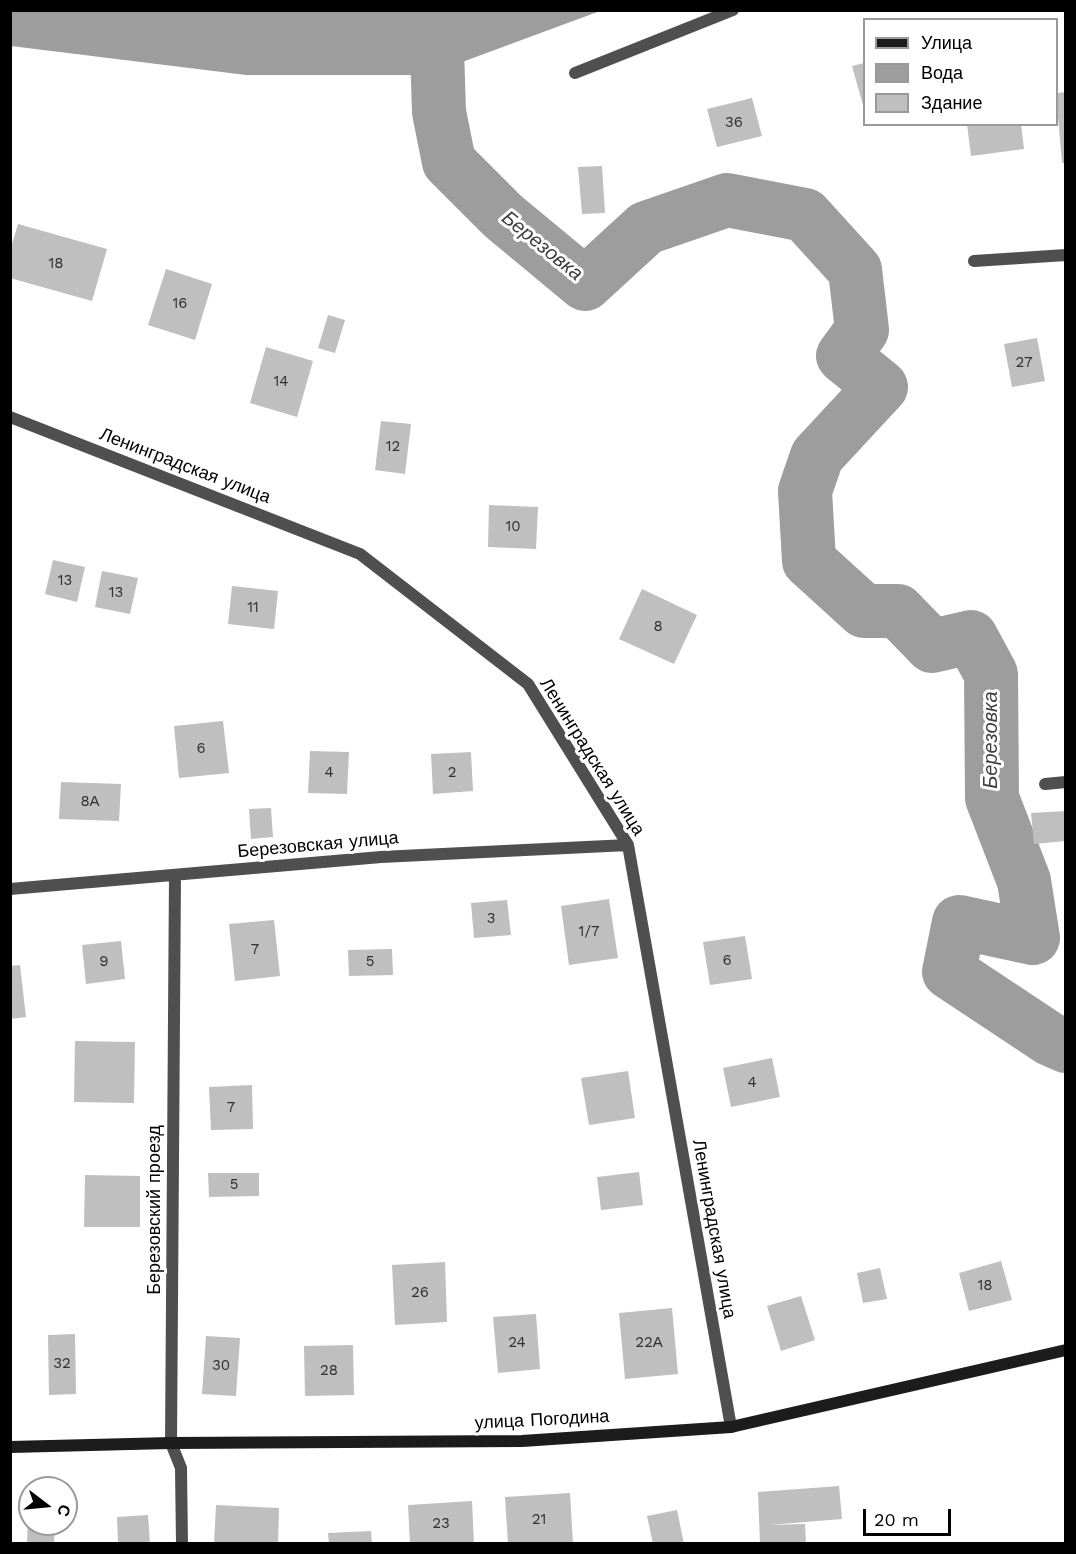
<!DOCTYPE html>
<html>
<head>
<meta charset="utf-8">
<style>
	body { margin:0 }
	#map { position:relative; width:1076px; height:1554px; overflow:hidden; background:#fff; font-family:"Work Sans",sans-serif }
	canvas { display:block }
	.frame { position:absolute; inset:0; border:12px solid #000; pointer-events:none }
	.legend { position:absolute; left:863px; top:18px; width:195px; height:108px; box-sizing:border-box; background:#fff; border:2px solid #999; margin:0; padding:8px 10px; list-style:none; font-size:18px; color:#000 }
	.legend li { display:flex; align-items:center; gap:12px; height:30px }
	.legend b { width:30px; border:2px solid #999 }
	.north { position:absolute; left:18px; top:1476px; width:60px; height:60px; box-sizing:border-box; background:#fff; border:2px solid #999; border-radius:50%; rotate:106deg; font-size:16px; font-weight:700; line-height:24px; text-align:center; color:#000 }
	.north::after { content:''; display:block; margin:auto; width:21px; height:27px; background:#000; clip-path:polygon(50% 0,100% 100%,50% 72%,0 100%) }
	.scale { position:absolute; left:863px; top:1509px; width:88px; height:27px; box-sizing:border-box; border:3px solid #000; border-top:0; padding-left:8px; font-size:18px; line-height:21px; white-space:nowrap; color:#000; -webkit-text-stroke:4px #fff; paint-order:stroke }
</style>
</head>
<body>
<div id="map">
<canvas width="1076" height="1554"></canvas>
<div class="frame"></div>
<ul class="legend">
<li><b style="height:8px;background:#1c1c1c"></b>Улица</li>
<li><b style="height:16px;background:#9d9d9d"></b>Вода</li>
<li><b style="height:16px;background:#bfbfbf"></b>Здание</li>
</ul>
<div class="north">С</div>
<div class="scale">20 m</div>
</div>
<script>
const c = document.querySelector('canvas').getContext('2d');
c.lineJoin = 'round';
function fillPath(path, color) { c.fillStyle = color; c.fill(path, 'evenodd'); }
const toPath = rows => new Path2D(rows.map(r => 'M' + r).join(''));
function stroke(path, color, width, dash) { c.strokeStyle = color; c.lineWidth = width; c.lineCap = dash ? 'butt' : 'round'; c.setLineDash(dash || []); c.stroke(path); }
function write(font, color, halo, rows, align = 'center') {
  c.font = font + ' "Work Sans",sans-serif'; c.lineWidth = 6; c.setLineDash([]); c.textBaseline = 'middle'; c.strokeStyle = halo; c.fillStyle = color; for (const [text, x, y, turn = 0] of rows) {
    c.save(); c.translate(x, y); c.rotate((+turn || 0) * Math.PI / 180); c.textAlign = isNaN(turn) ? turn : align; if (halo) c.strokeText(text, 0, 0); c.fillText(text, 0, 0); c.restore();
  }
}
const water = toPath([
	[11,10,600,10,600,11,427,75,246,75,11,46]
]);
const river = toPath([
	[436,18,439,112,449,162,503,216,585,284,646,228,727,200,805,215,855,270,862,330,843,356,881,387,817,456,805,491,809,561,864,611,898,611,932,646,971,637,991,674,992,798,1024,881,1033,938,959,922,949,972,1050,1039,1066,1046]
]);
const building = toPath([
	[864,63,864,109,852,66],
	[1066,92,1066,163,1062,163,1056,93],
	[752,98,762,136,717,147,707,109],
	[967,124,1021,124,1024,149,971,156],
	[602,166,605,213,582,214,578,167],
	[18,224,107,249,92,301,10,278,10,251],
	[166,269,212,284,195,340,148,325],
	[328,315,345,320,335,353,318,348],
	[1037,338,1045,381,1012,387,1004,344],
	[266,347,313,361,297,417,250,403],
	[381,421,411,424,405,474,375,470],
	[489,505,538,507,536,549,488,547],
	[53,560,85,567,77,602,45,594],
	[102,571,138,578,130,614,95,607],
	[232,586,278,591,274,629,228,624],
	[642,589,697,615,674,664,619,639],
	[223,721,229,773,179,778,174,726],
	[310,751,349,752,347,794,308,793],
	[471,752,473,791,433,794,431,754],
	[61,782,121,784,119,821,59,819],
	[271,808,273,837,251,839,249,809],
	[1066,811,1066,841,1034,844,1031,813],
	[609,899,618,958,569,965,561,906],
	[507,900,511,935,474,938,471,903],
	[274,920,280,976,235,981,229,924],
	[745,936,752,979,710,985,703,942],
	[121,941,125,979,86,984,82,945],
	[392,949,393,975,349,976,348,950],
	[20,965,26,1017,10,1019,10,966],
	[75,1041,135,1042,134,1103,74,1102],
	[772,1058,780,1097,731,1107,723,1068],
	[628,1071,635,1118,589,1125,581,1078],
	[252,1085,253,1129,211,1130,209,1087],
	[639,1172,643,1205,601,1210,597,1177],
	[208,1173,259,1173,259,1196,209,1197],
	[85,1175,140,1176,140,1227,84,1227],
	[1001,1261,1012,1300,969,1311,959,1273],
	[445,1262,447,1322,395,1325,392,1265],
	[880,1268,887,1299,863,1303,857,1273],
	[801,1296,815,1340,781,1351,767,1306],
	[672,1308,678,1374,625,1379,619,1313],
	[536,1314,540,1369,498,1373,493,1317],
	[75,1334,76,1394,49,1395,48,1335],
	[206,1336,240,1338,236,1396,202,1394],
	[353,1345,354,1395,305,1396,304,1346],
	[839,1486,842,1519,769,1525,805,1524,806,1544,760,1544,758,1492],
	[570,1493,573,1544,508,1544,505,1497],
	[472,1501,474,1544,410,1544,408,1505],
	[216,1505,279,1508,278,1544,214,1544],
	[677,1510,684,1544,653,1544,647,1516],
	[28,1514,30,1514,30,1524,55,1524,54,1544,27,1544],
	[148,1515,150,1544,118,1544,117,1517],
	[371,1531,372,1544,329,1544,328,1533]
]);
const street = toPath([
	[575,73,733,10],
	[974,261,1066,255],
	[10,417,360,554,528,684,628,845,731,1427],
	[1045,784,1066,782],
	[175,875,171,1443,181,1468,182,1544],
	[10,889,381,857,628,845]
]);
const secondary = toPath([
	[10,1447,171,1443,522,1441,731,1427,1066,1350]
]);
const numberNames = [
	["36",734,123],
	["18",56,264],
	["16",180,304],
	["27",1024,363],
	["14",281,382],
	["12",393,447],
	["10",513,527],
	["13",65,581],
	["13",116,593],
	["11",253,608],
	["8",658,627],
	["6",201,749],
	["4",329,773],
	["2",452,773],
	["8А",90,802],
	["3",491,919],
	["1/7",589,932],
	["7",255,950],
	["6",727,961],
	["9",104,962],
	["5",370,962],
	["4",752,1083],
	["7",231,1108],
	["5",234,1185],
	["18",985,1286],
	["26",420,1293],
	["24",517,1343],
	["22А",649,1343],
	["32",62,1364],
	["30",221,1366],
	["28",329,1371],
	["21",539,1520],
	["23",441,1524]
];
const streetNames = [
	["Ленинградская улица",185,466,21],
	["Ленинградская улица",592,757,58],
	["Березовская улица",318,845,-5],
	["Березовский проезд",155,1210,-90],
	["Ленинградская улица",714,1229,80],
	["улица Погодина",542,1420,-3]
];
const waterNames = [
	["Березовка",542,246,39],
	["Березовка",991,740,-90]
];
fillPath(water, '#9d9d9d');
stroke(river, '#9d9d9d', 54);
fillPath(building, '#bfbfbf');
stroke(street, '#4f4f4f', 12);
stroke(secondary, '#1c1c1c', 12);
write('15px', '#303030', null, numberNames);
write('18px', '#000', '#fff', streetNames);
write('italic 20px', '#3e3e3e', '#fff', waterNames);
</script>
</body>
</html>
